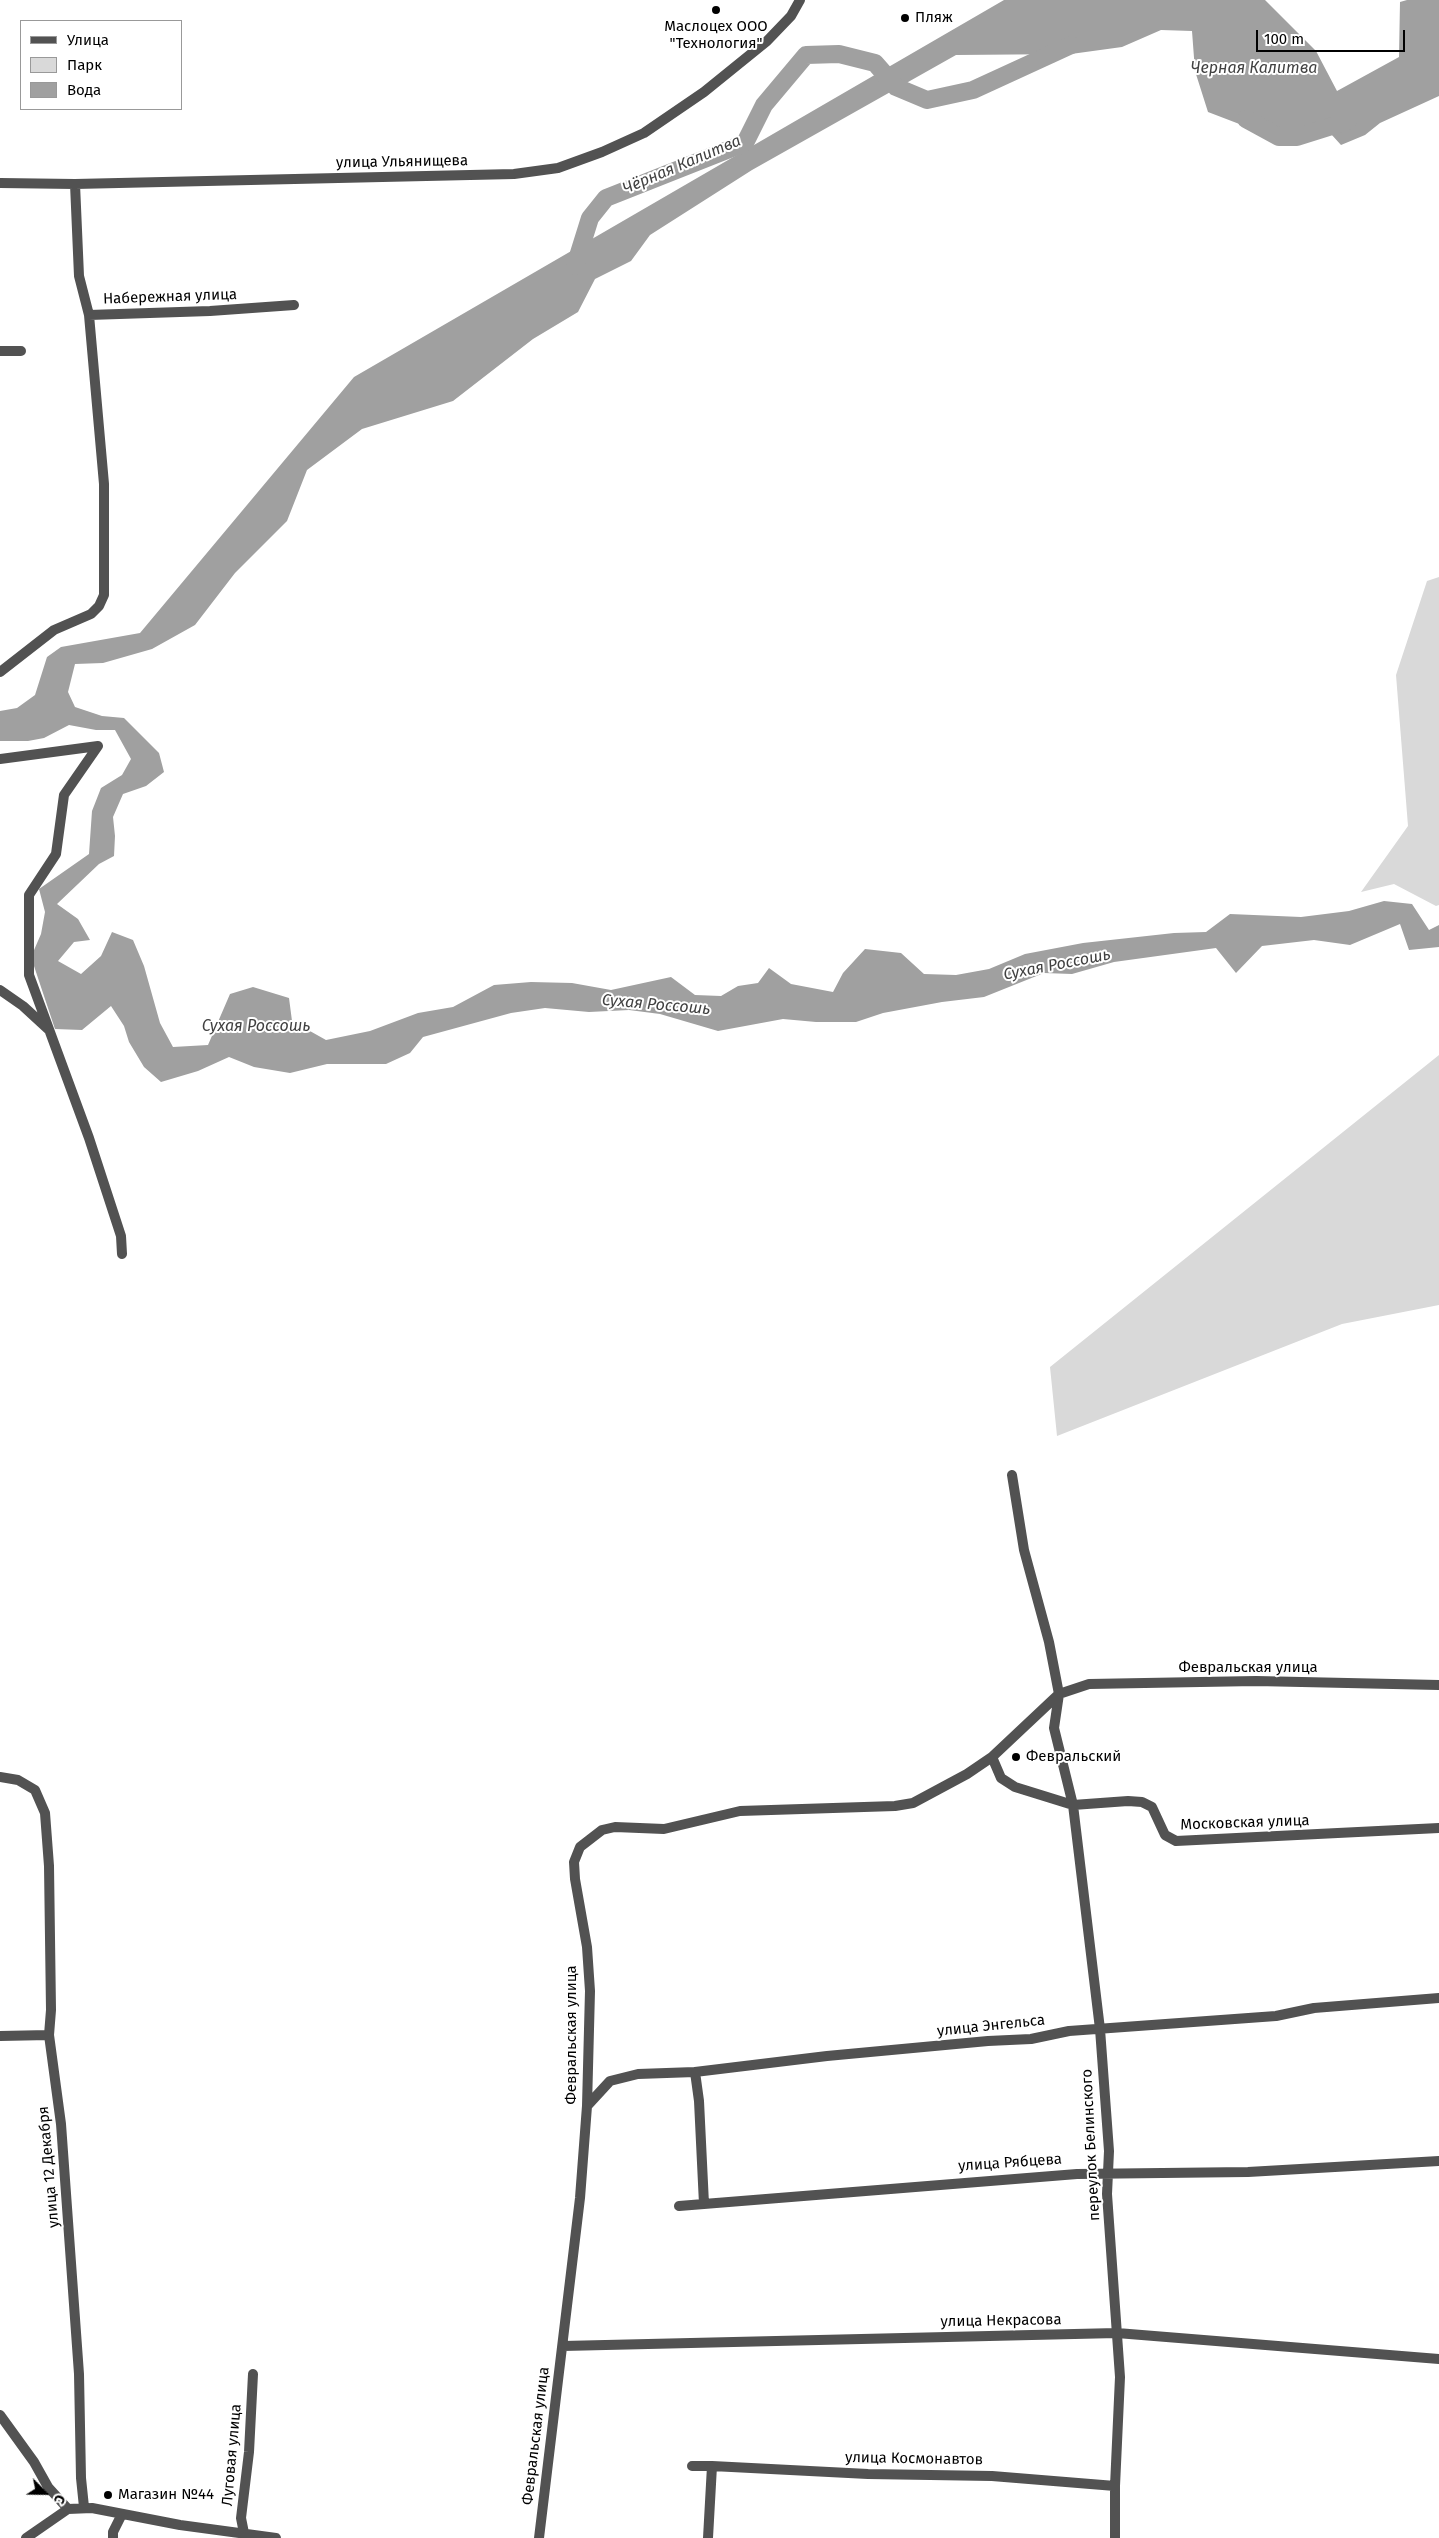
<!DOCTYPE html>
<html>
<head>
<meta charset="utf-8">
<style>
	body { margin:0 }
	#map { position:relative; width:1439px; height:2538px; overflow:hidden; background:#fff; font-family:"Fira Sans",sans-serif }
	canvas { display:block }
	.legend { position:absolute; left:20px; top:20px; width:162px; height:90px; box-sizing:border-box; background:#fff; border:1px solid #999; margin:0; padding:6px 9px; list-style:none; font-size:15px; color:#000 }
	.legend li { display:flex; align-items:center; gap:10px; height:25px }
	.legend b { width:25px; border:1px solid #999 }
	.north { position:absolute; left:20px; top:2468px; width:50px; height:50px; -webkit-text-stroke:4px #fff; paint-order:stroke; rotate:113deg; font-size:14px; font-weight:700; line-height:20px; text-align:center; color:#000 }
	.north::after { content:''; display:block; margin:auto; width:18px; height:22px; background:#000; clip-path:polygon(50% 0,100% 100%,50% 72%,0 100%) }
	.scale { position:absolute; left:1256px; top:30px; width:149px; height:22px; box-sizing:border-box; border:2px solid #000; border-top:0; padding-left:6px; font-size:15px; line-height:18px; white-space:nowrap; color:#000; -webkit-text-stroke:4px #fff; paint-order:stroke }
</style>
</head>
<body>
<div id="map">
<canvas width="1439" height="2538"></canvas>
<ul class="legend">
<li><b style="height:6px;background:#525252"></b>Улица</li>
<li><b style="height:14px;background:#d9d9d9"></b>Парк</li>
<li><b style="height:14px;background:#a0a0a0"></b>Вода</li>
</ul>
<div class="north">С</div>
<div class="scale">100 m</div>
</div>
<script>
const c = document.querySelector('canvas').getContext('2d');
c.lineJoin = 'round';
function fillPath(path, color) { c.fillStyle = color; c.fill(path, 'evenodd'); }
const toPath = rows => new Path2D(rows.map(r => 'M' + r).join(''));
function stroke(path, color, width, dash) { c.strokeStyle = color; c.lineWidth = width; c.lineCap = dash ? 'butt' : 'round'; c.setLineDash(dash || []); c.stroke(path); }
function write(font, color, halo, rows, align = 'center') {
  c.font = font + ' "Fira Sans",sans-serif'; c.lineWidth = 4; c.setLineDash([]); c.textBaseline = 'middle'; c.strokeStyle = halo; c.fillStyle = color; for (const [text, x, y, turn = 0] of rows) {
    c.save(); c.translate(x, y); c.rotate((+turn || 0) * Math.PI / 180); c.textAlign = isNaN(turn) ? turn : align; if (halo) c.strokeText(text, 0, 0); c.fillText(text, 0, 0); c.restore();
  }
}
const green = toPath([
	[1439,577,1439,905,1436,906,1394,884,1361,892,1408,826,1396,675,1427,581],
	[1439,1055,1439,1305,1342,1324,1057,1436,1050,1367]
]);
const water = toPath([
	[1004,0,1265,0,1316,51,1337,91,1399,57,1400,2,1407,0,1439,0,1439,96,1380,123,1365,135,1341,145,1321,123,1287,134,1255,130,1208,112,1195,71,1192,31,1161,30,1122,47,1071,54,956,55,752,170,650,235,631,261,595,279,578,312,533,339,453,401,362,429,307,470,287,521,235,573,195,625,152,649,103,663,75,664,68,692,75,707,102,716,124,718,159,753,164,772,146,786,123,794,113,817,115,836,114,856,99,864,57,904,78,919,90,940,74,942,58,961,81,974,101,956,112,932,133,940,144,966,160,1023,173,1047,208,1045,230,994,253,987,289,998,292,1021,326,1040,370,1031,418,1013,453,1007,494,985,531,982,572,983,611,990,671,977,695,995,721,996,738,986,758,983,769,968,791,984,833,992,843,973,865,949,901,953,924,974,956,975,989,969,1025,954,1083,943,1174,933,1206,932,1230,914,1301,917,1349,911,1384,901,1412,904,1429,930,1439,925,1439,947,1409,950,1400,924,1350,945,1314,940,1262,946,1236,973,1216,948,1114,962,1072,974,1044,973,984,997,942,1002,883,1013,856,1022,816,1022,783,1019,718,1031,660,1014,629,1010,589,1012,545,1008,511,1013,423,1037,410,1053,386,1064,327,1064,290,1073,254,1067,229,1057,198,1071,161,1082,144,1067,129,1042,124,1026,111,1006,82,1030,55,1029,31,957,41,934,45,912,39,889,89,854,92,811,101,788,122,775,131,759,115,730,96,730,69,725,44,738,28,741,0,741,0,711,17,708,35,695,47,657,61,647,140,633,354,377]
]);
const river = toPath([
	[1246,119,1279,137,1297,137,1348,121],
	[575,266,590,218,606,198,745,143,764,105,806,55,839,54,875,63,896,87,927,100,973,90,1071,45]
]);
const street = toPath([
	[0,183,75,184,514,174,558,168,602,152,644,133,704,92,767,41,791,16,800,0],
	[89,315,210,311,294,305],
	[0,351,21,351],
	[0,672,54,630,91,614,99,606,104,595,104,484,89,315,79,276,75,184],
	[0,759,98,746,64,795,56,854,29,895,29,975,89,1138,121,1236,122,1254],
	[0,990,23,1006,48,1029],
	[992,1757,1001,1778,1015,1787,1073,1805,1128,1801,1142,1802,1152,1807,1165,1835,1176,1841,1439,1828],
	[0,1777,18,1780,35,1790,45,1813,49,1866,51,2010,49,2035,61,2124,79,2374,81,2478,84,2507],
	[0,2036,49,2035],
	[695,2072,699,2101,704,2204],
	[587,2106,610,2081,638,2074,695,2072,827,2056,988,2041,1031,2039,1069,2031,1276,2016,1314,2008,1439,1998],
	[679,2206,1077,2174,1248,2172,1439,2161],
	[563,2346,1117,2333,1439,2359],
	[0,2415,34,2462,48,2487,68,2509,92,2508,180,2525,276,2538],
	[692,2466,712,2466,708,2538],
	[712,2466,868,2474,992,2476,1115,2486],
	[26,2538,68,2509],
	[113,2538,113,2532,122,2514],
	[245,2538,241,2518,249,2452,253,2374],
	[539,2538,580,2198,587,2106,590,1991,587,1947,575,1879,574,1862,580,1847,602,1830,615,1827,664,1829,740,1811,895,1806,913,1803,967,1774,992,1757,1059,1694,1049,1642,1024,1550,1012,1475],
	[1115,2538,1115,2486,1120,2377,1107,2194,1109,2151,1100,2029,1073,1805,1054,1728,1059,1694,1089,1684,1256,1681,1439,1685]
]);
const markers = [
	[716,10,5,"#000"],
	[905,18,5,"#000"],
	[1016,1757,5,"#000"],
	[108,2495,5,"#000"]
];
const poiNames = [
	["Пляж",915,18],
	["Маслоцех ООО",716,27,"center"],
	["\"Технология\"",716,44,"center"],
	["Февральский",1026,1757],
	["Магазин №44",118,2495]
];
const streetNames = [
	["улица Ульянищева",402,162,-1],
	["Набережная улица",170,297,-2],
	["Февральская улица",1248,1668],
	["Московская улица",1245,1823,-2],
	["улица Энгельса",991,2026,-6],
	["Февральская улица",572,2035,-90],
	["переулок Белинского",1091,2145,-93],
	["улица Рябцева",1010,2163,-4],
	["улица 12 Декабря",49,2167,-95],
	["улица Некрасова",1001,2321,-1],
	["Февральская улица",536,2436,-83],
	["Луговая улица",232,2455,-85],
	["улица Космонавтов",914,2459,1]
];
const waterNames = [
	["Черная Калитва",1254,69],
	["Чёрная Калитва",682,165,-23],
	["Сухая Россошь",1057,965,-11],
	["Сухая Россошь",656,1005,5],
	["Сухая Россошь",256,1027]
];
fillPath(green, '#d9d9d9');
fillPath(water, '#a0a0a0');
stroke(river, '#a0a0a0', 18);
stroke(street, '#525252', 10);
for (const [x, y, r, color] of markers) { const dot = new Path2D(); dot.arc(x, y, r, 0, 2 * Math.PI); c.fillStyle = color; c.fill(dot); stroke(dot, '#fff', 2); }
write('15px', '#000', '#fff', poiNames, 'left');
write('15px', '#000', '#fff', streetNames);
write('italic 16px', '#414141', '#fff', waterNames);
</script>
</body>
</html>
